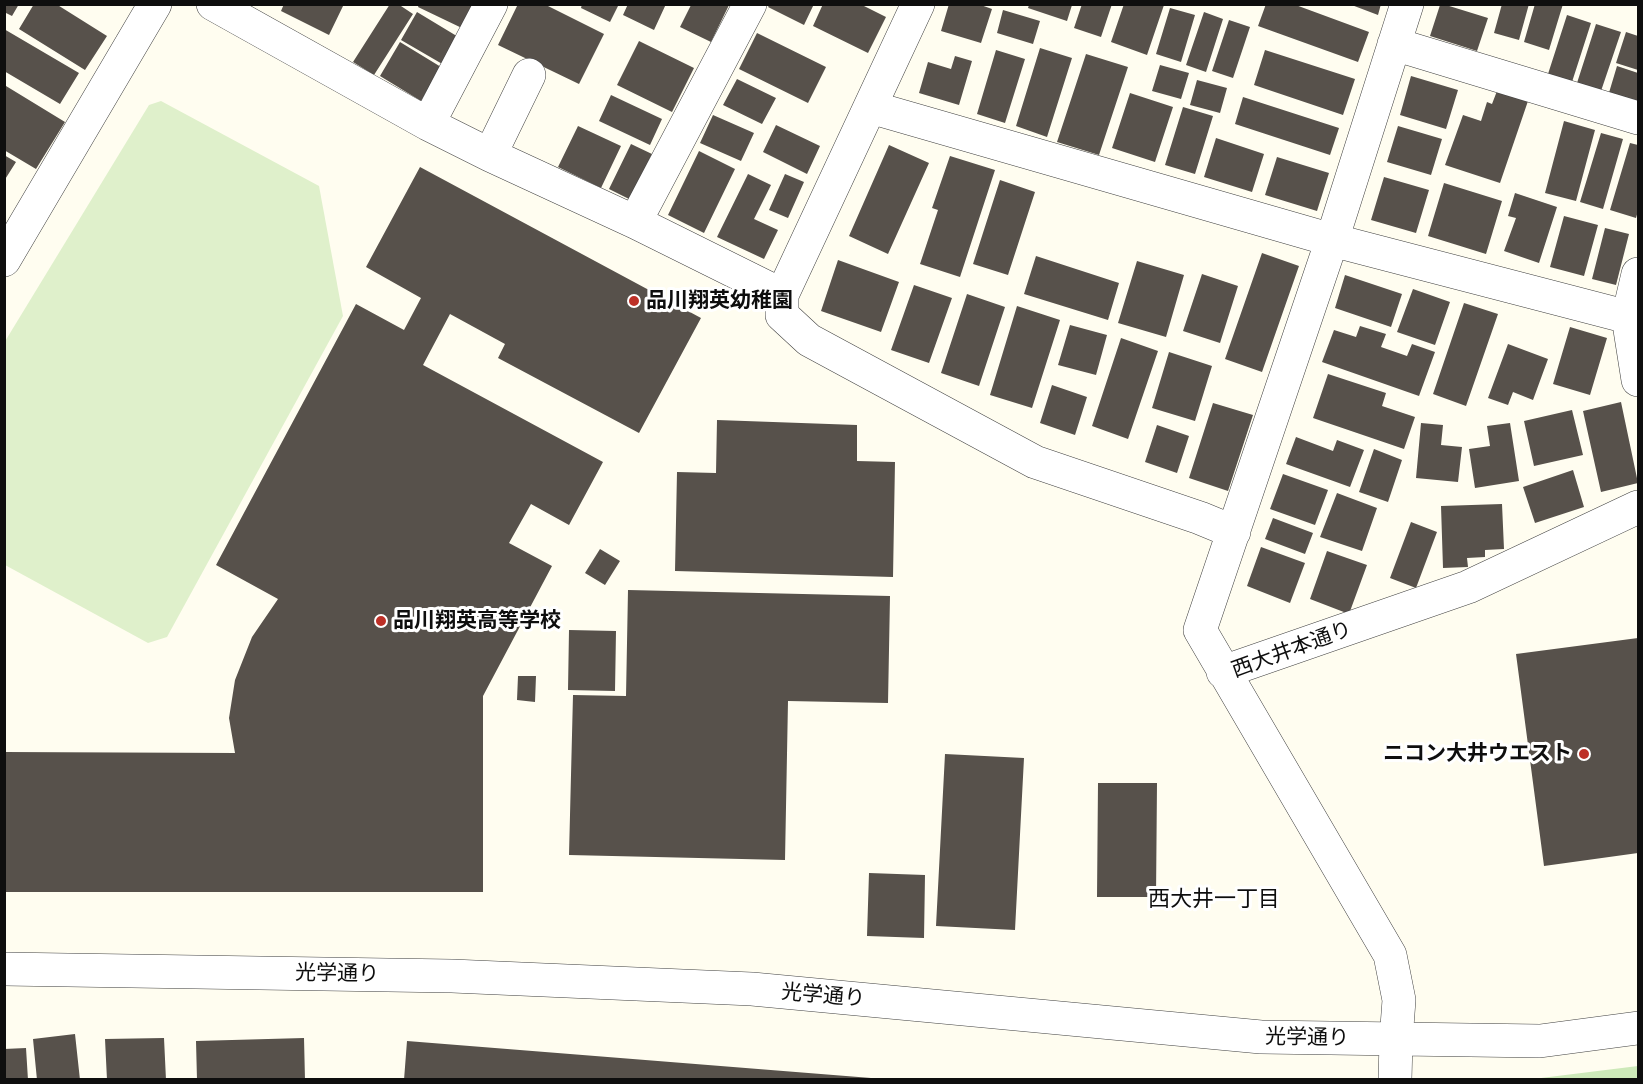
<!DOCTYPE html>
<html>
<head>
<meta charset="utf-8">
<style>
	body { margin:0 }
	#map { position:relative; width:1643px; height:1084px; overflow:hidden; background:#fffdf0; font-family:Merriweather,serif }
	canvas { display:block }
	.frame { position:absolute; inset:0; border:6px solid #0e0e0e; pointer-events:none }
</style>
</head>
<body>
<div id="map">
<canvas width="1643" height="1084"></canvas>
<div class="frame"></div>
</div>
<script>
const c = document.querySelector('canvas').getContext('2d');
c.lineJoin = 'round';
function fillPath(path, color) { c.fillStyle = color; c.fill(path, 'evenodd'); }
const toPath = rows => new Path2D(rows.map(r => 'M' + r).join(''));
function stroke(path, color, width, dash) { c.strokeStyle = color; c.lineWidth = width; c.lineCap = dash ? 'butt' : 'round'; c.setLineDash(dash || []); c.stroke(path); }
function write(font, color, halo, rows, align = 'center') {
  c.font = font + ' Merriweather,"Noto Sans JP",serif'; c.lineWidth = 6; c.setLineDash([]); c.textBaseline = 'middle'; c.strokeStyle = halo; c.fillStyle = color; for (const [text, x, y, turn = 0] of rows) {
    c.save(); c.translate(x, y); c.rotate((+turn || 0) * Math.PI / 180); c.textAlign = isNaN(turn) ? turn : align; if (halo) c.strokeText(text, 0, 0); c.fillText(text, 0, 0); c.restore();
  }
}
const green = toPath([
	[1638,1066,1638,1079,1533,1079]
]);
const pitch = toPath([
	[161,101,319,186,343,316,167,637,148,643,5,565,4,343,149,105]
]);
const building = toPath([
	[4,4,19,4,12,16,4,12],
	[34,4,56,4,107,36,85,70,19,29],
	[284,4,344,4,329,35,281,11],
	[390,4,398,4,413,14,374,75,353,62],
	[419,4,473,4,466,30,418,7],
	[518,4,544,4,604,34,579,84,498,45],
	[582,4,619,4,610,22,581,8],
	[628,4,666,4,654,30,623,15],
	[770,4,814,4,804,25,768,7],
	[823,4,860,4,886,17,868,53,813,26],
	[949,4,978,4,992,9,981,43,941,31],
	[1082,4,1112,4,1101,37,1074,28],
	[1124,4,1164,5,1147,55,1111,42],
	[1266,4,1293,4,1369,32,1358,62,1258,26],
	[1349,4,1381,4,1378,15],
	[1502,4,1529,4,1519,40,1494,33],
	[1535,4,1563,4,1549,50,1524,42],
	[691,5,729,5,711,42,680,27],
	[1029,5,1072,5,1067,21,1028,8],
	[1440,5,1446,5,1488,18,1477,51,1430,36],
	[1170,8,1195,15,1181,62,1156,54],
	[1003,10,1040,21,1033,44,997,33],
	[417,12,460,38,444,65,401,40],
	[1204,12,1223,19,1206,72,1186,65],
	[1567,15,1591,23,1572,82,1548,74],
	[1229,20,1250,27,1233,78,1212,71],
	[1596,24,1621,32,1601,91,1577,83],
	[4,29,79,73,60,104,4,71],
	[1626,32,1638,36,1638,70,1616,63],
	[757,33,826,67,808,103,739,69],
	[639,41,694,68,672,112,617,85],
	[400,42,441,67,421,101,380,76],
	[1040,48,1072,58,1047,137,1016,126],
	[996,50,1025,59,1005,123,977,114],
	[1265,50,1355,79,1343,115,1254,85],
	[1086,54,1128,67,1099,155,1057,142],
	[955,56,972,61,959,105,919,93,928,62,951,69],
	[1160,65,1189,73,1181,99,1152,91],
	[1617,66,1638,73,1638,105,1608,96],
	[1411,76,1458,90,1446,129,1400,115],
	[737,79,776,98,762,124,723,105],
	[1197,80,1227,88,1220,113,1190,105],
	[6,86,65,122,36,169,4,150,4,89],
	[1497,91,1528,101,1500,183,1445,165,1463,115,1481,121,1487,102,1492,104],
	[1130,93,1173,107,1155,162,1112,148],
	[611,95,662,119,650,145,599,121],
	[1243,97,1339,128,1330,155,1235,124],
	[1183,107,1213,116,1195,174,1165,165],
	[713,115,754,133,741,161,700,143],
	[1564,121,1595,130,1576,201,1545,193],
	[776,125,820,146,807,174,763,152],
	[578,126,621,146,601,188,558,167],
	[1398,126,1442,139,1431,175,1387,162],
	[1601,133,1623,139,1603,209,1580,202],
	[1216,138,1264,154,1252,192,1204,177],
	[1630,143,1638,145,1638,211,1636,218,1610,210],
	[631,144,652,154,629,199,609,189],
	[889,145,929,163,888,254,849,236],
	[699,151,735,169,704,233,668,215],
	[4,155,16,162,4,181],
	[950,156,995,170,960,277,920,264,938,210,932,208],
	[1277,157,1329,173,1317,211,1265,195],
	[420,167,701,318,639,433,498,358,505,344,450,314,423,365,603,462,569,525,531,504,509,543,552,566,483,696,483,892,4,892,4,752,235,753,229,718,235,680,252,637,278,599,216,565,356,304,404,330,421,298,366,267],
	[748,174,771,185,754,219,778,230,764,259,717,237],
	[785,174,804,182,788,218,769,210],
	[1384,177,1429,190,1416,233,1371,220],
	[1000,180,1035,192,1008,275,973,264],
	[1444,183,1502,201,1486,254,1428,236],
	[1515,193,1557,207,1539,263,1504,251,1516,218,1508,216],
	[1564,216,1598,225,1584,276,1550,267],
	[1605,228,1629,234,1616,285,1592,279],
	[1262,253,1299,266,1262,372,1225,359],
	[1036,256,1119,283,1108,320,1024,294],
	[838,260,899,282,881,332,821,311],
	[1137,261,1184,275,1166,337,1118,323],
	[1202,274,1238,286,1220,343,1183,331],
	[1345,275,1402,294,1391,327,1335,308],
	[914,285,952,298,929,363,891,350],
	[1413,289,1450,302,1435,345,1397,332],
	[967,294,1005,307,979,386,941,373],
	[1464,303,1498,314,1466,406,1433,394],
	[1017,306,1060,320,1032,408,990,395],
	[1070,325,1107,335,1096,375,1058,365],
	[1360,326,1386,334,1381,347,1407,356,1412,344,1435,352,1419,396,1322,362,1334,330,1356,337],
	[1570,327,1607,338,1590,395,1553,384],
	[1121,338,1158,351,1128,439,1092,426],
	[1508,344,1548,359,1533,400,1513,392,1508,405,1488,398],
	[1169,352,1212,366,1195,421,1152,408],
	[1328,374,1386,393,1382,406,1415,417,1404,449,1313,418],
	[1052,385,1087,397,1075,435,1040,423],
	[1621,402,1638,483,1601,492,1583,411],
	[1213,403,1253,415,1228,491,1189,478],
	[1572,410,1583,455,1534,466,1524,421],
	[717,420,857,425,857,461,895,462,893,577,675,571,677,472,716,473],
	[1421,423,1443,425,1441,445,1462,447,1458,482,1416,478],
	[1510,423,1519,481,1475,488,1469,449,1490,446,1487,426],
	[1157,425,1189,436,1177,473,1145,462],
	[1296,437,1333,451,1337,440,1364,450,1350,487,1286,464],
	[1374,449,1402,460,1388,502,1359,492],
	[1573,470,1584,507,1535,523,1523,487],
	[1283,474,1328,490,1315,525,1270,509],
	[1337,493,1377,508,1362,551,1320,537],
	[1502,504,1504,549,1485,550,1485,557,1467,558,1468,567,1443,568,1441,506],
	[1273,518,1313,533,1305,554,1265,539],
	[1411,522,1437,532,1416,588,1390,578],
	[1261,547,1305,563,1290,603,1247,586],
	[600,549,620,561,605,585,585,573],
	[1327,551,1367,565,1349,614,1310,599],
	[628,590,890,596,888,703,788,701,785,860,569,855,573,695,626,696],
	[569,630,616,631,615,691,568,690],
	[1638,638,1638,853,1544,866,1516,654],
	[518,676,536,676,535,702,517,700],
	[945,754,1024,758,1015,930,936,926],
	[1098,783,1157,783,1156,897,1097,897],
	[869,873,925,875,924,938,867,936],
	[75,1034,80,1080,37,1080,33,1039],
	[164,1038,166,1080,107,1080,105,1039],
	[304,1038,305,1080,197,1080,196,1041],
	[407,1041,871,1078,871,1080,404,1080],
	[26,1048,28,1080,4,1080,4,1049]
]);
const minor = toPath([
	[213,4,428,124,490,155,635,222,782,295],
	[918,4,782,295,782,315,809,340,1035,462,1200,518,1234,532],
	[1394,44,1638,118],
	[870,107,1332,240,1628,317,1638,380],
	[428,124,491,4],
	[490,155,529,75],
	[635,222,750,4],
	[4,260,155,4],
	[1628,317,1638,274],
	[1223,672,1468,587,1638,507],
	[4,969,452,976,752,989,1261,1037,1540,1041,1638,1028],
	[1395,1080,1396,1040,1399,1000,1390,955,1200,630,1332,240,1407,4]
]);
const markers = [
	[634,301,6,"#bd3027"],
	[381,621,6,"#bd3027"],
	[1584,754,6,"#bd3027"]
];
const poiNames = [
	["品川翔英幼稚園",646,301],
	["品川翔英高等学校",393,621],
	["ニコン大井ウエスト",1572,754,"right"]
];
const streetNames = [
	["西大井本通り",1292,650,-20],
	["光学通り",337,974,1],
	["光学通り",823,996,5],
	["光学通り",1307,1038,1]
];
const neighbourhoodNames = [
	["西大井一丁目",1214,900]
];
fillPath(green, '#cde9b9');
fillPath(pitch, '#dff0cb');
fillPath(building, '#57514b');
stroke(minor, '#414141', 34);
stroke(minor, '#fff', 33);
for (const [x, y, r, color] of markers) { const dot = new Path2D(); dot.arc(x, y, r, 0, 2 * Math.PI); c.fillStyle = color; c.fill(dot); stroke(dot, '#fff', 2); }
write('bold 21px', '#0e0e0e', '#fff', poiNames, 'left');
write('21px', '#0e0e0e', '#fff', streetNames);
write('22px', '#0e0e0e', '#fff', neighbourhoodNames);
</script>
</body>
</html>
